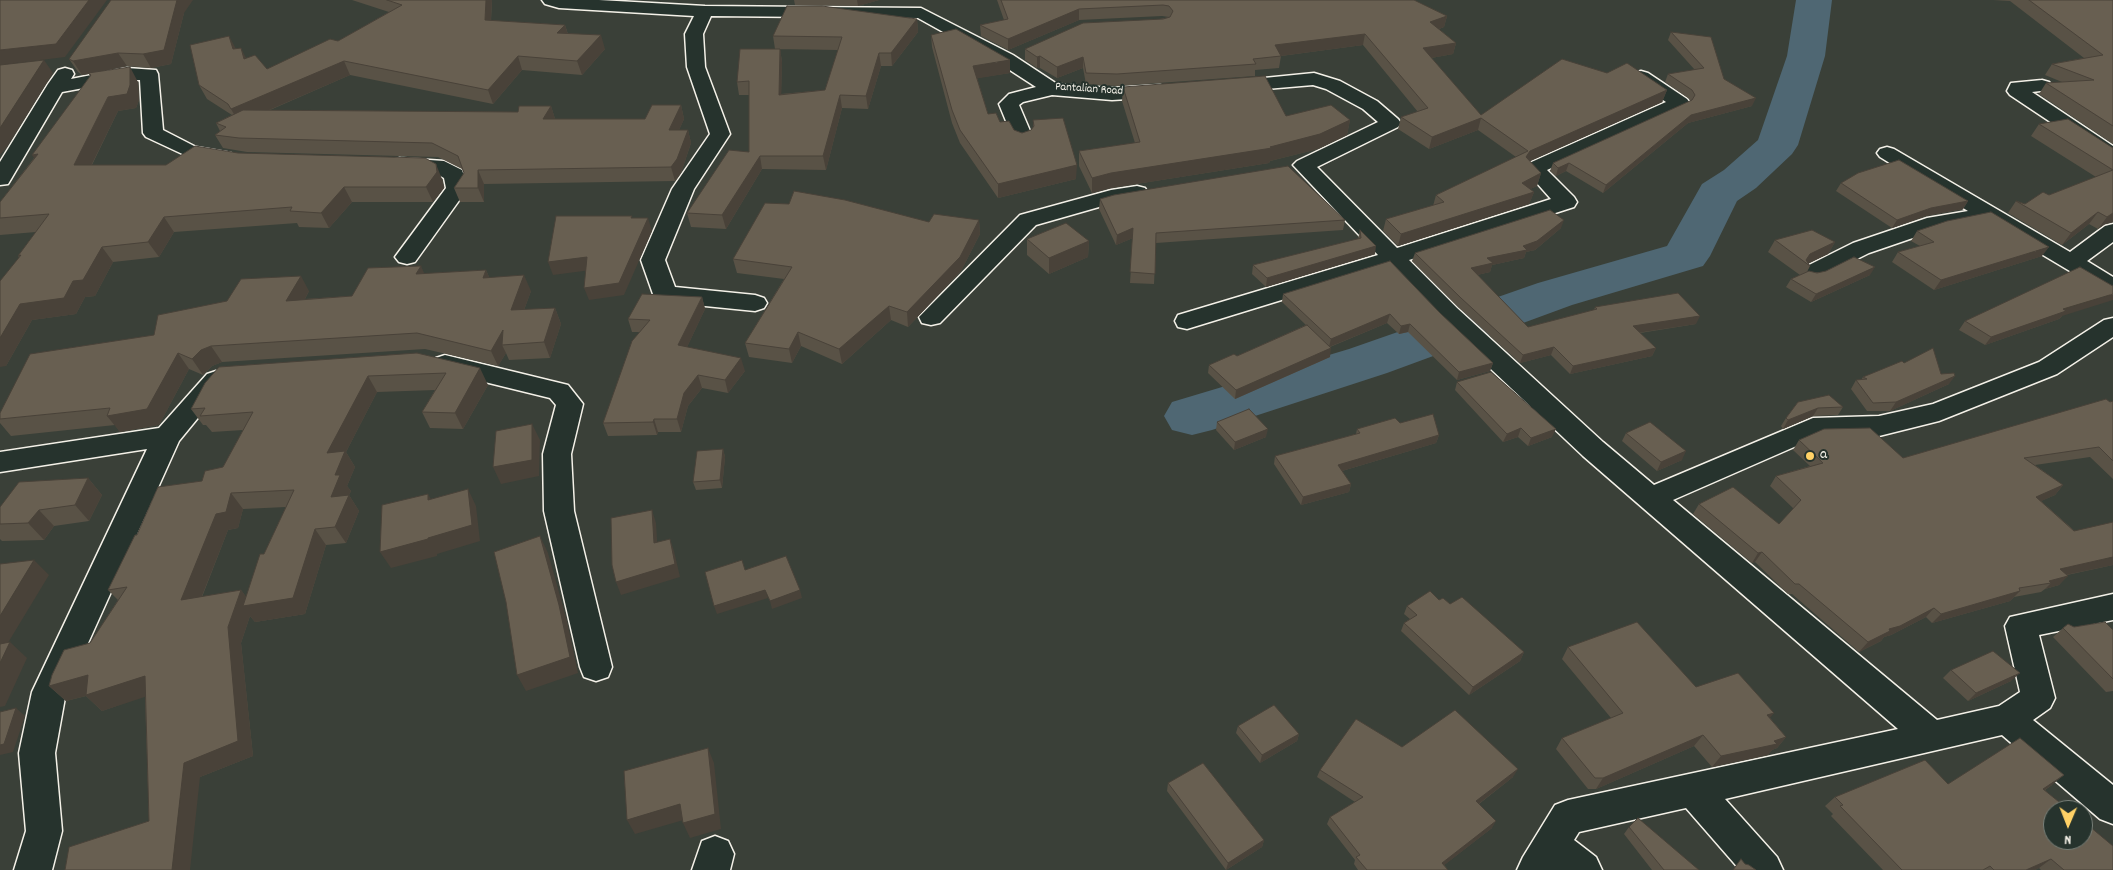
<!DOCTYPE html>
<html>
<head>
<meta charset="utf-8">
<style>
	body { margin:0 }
	#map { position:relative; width:2113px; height:870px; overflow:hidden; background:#3a4038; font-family:Dekko,sans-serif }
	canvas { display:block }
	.north { position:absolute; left:2043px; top:800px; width:50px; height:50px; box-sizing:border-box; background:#26332d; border:1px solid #787f78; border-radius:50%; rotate:181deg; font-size:14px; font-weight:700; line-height:20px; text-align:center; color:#f4f1e8 }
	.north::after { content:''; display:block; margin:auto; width:18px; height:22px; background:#ffd166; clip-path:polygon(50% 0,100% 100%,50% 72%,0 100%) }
</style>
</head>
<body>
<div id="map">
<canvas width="2113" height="870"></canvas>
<div class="north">N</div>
</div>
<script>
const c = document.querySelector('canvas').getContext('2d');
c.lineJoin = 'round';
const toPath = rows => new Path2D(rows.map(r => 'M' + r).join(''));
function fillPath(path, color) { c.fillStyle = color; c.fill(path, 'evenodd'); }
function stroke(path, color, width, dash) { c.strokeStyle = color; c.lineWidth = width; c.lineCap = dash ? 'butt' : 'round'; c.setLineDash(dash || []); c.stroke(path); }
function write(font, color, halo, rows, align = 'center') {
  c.font = font + ' Dekko,sans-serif'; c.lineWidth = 4; c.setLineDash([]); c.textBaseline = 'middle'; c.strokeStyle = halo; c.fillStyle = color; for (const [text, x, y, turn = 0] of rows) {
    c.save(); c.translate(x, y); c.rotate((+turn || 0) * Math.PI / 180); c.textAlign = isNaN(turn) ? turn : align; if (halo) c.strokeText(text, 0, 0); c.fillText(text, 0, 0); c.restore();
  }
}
const river = toPath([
	[1796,0,1832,0,1825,56,1798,145,1792,154,1756,188,1737,201,1710,256,1703,266,1572,305,1387,373,1212,430,1192,435,1172,430,1164,416,1172,402,1349,349,1538,283,1667,246,1702,184,1724,170,1758,140,1787,56,1796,0]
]);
const minor = toPath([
	[542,0,599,0,705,6,921,8,1013,55,1057,84,1112,88,1160,85,1167,87,1170,91,1167,95,1160,97,1112,100,1052,95,1023,102,1019,105,1033,138,1030,142,1023,144,1016,142,1013,138,999,104,1009,94,1036,87,999,63,918,18,711,16,703,34,705,67,730,134,694,189,665,260,675,287,755,295,764,298,767,303,764,308,755,311,665,302,656,299,653,294,641,260,672,189,710,134,687,67,685,34,694,16,559,8,545,4,542,0],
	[65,68,72,70,74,74,71,79,127,68,156,70,158,74,163,130,196,147,231,153,234,157,231,161,224,163,191,158,146,137,143,133,140,80,127,80,62,92,11,179,8,184,0,185,0,162,48,84,58,70,65,68],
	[1641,71,1648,73,1687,99,1690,103,1687,107,1547,170,1574,197,1577,202,1574,207,1409,260,1457,308,1603,442,1654,485,1813,418,1879,416,1933,404,2039,362,2104,320,2113,318,2113,337,2057,374,1939,421,1879,436,1817,437,1673,500,1937,720,1999,706,2020,692,2005,626,2010,617,2113,594,2113,620,2039,635,2055,698,2050,708,2033,720,2113,785,2113,824,2100,819,2002,735,1725,799,1777,857,1783,870,1740,870,1686,808,1579,832,1574,840,1596,857,1602,870,1517,870,1523,857,1555,805,1568,800,1898,729,1583,456,1439,320,1389,267,1187,329,1178,327,1175,321,1178,315,1378,255,1293,165,1297,161,1378,122,1363,109,1326,89,1313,85,1231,92,1224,90,1221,86,1224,82,1314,73,1340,81,1377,101,1398,119,1401,123,1398,127,1317,167,1397,248,1551,199,1527,172,1523,168,1527,164,1666,102,1634,81,1631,77,1634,73,1641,71],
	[2042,80,2049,82,2052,86,2049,90,2032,92,2113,146,2113,161,2106,159,2010,95,2007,91,2011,83,2042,80],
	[1887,147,1894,149,2070,252,2105,226,2113,224,2113,242,2087,261,2113,277,2113,294,2105,292,1986,221,1939,229,1869,253,1821,277,1813,279,1805,277,1801,272,1805,267,1853,243,1927,218,1968,211,1880,157,1877,153,1880,149,1887,147],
	[400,158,444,161,462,170,468,188,415,262,407,264,399,262,395,257,446,188,444,178,432,171,393,168,389,164,393,160,400,158],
	[1137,186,1145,188,1148,193,1145,198,1113,203,1036,225,940,323,931,325,922,323,919,317,1020,215,1111,190,1137,186],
	[445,355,568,385,583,404,571,454,574,511,612,667,608,677,596,681,584,677,580,667,544,511,543,454,556,405,550,398,436,370,432,364,436,358,445,355],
	[216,371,225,374,229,380,179,441,66,692,55,753,62,831,52,870,14,870,26,831,19,753,32,692,147,449,0,472,0,452,159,428,207,374,216,371],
	[715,836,728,841,734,854,730,870,692,870,702,841,715,836]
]);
const wall = toPath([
	[352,0,492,0,491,21,565,25,568,34,605,49,582,75,522,70,493,104,350,75,270,110,518,112,551,106,555,119,645,119,681,105,684,119,679,130,688,130,691,143,681,173,675,181,484,184,484,202,460,202,454,188,464,173,462,169,438,157,247,152,223,148,215,135,220,131,216,123,232,115,207,99,199,85,236,49,246,58,267,69,338,41,389,12],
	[794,0,879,0,858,6,795,5],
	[997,0,1414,0,1447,16,1444,27,1439,29,1456,43,1453,54,1431,58,1481,115,1607,73,1667,90,1662,102,1529,161,1541,173,1537,186,1530,189,1534,192,1529,204,1398,246,1383,231,1386,219,1433,206,1436,195,1516,157,1478,130,1429,149,1398,129,1401,117,1418,112,1363,45,1281,56,1279,68,1255,70,1255,76,1117,86,1086,84,1083,68,1057,78,1040,68,1037,68,1025,60,1025,49,1169,17,1162,16,1079,20,1008,50,981,36,980,25,1004,20],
	[1993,0,2113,0,2113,144,2039,94,2046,83,2062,82,2045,75,2052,64,2084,58,2010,1],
	[184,13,171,64,151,68,127,66,100,71,138,82,139,100,136,108,118,111,92,165,166,165,238,153,442,179,444,188,433,202,352,202,329,228,299,227,297,223,174,232,159,257,113,262,95,296,85,297,76,314,32,320,6,366,19,257,18,256,36,232,0,235,0,202,34,158,90,76,89,74,82,75,78,72,69,59],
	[917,19,918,32,892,66,881,66,868,109,842,108,826,170,762,169,726,229,691,227,687,213,749,152,749,95,739,95,737,82,780,49,782,62,781,94,825,90,838,50,775,49,773,36],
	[1671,32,1752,106,1688,123,1603,193,1566,171,1556,176,1550,171,1553,163,1691,101,1688,98,1665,82,1668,74,1695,70,1668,40],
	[931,35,1010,73,977,78,988,114,1000,122,1014,130,1022,133,1031,130,1033,128,1033,120,1076,179,998,198,960,143,952,123,932,47],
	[1123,87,1286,116,1350,120,1347,135,1318,149,1270,161,1269,163,1111,188,1092,193,1079,166,1079,151,1135,143,1122,101],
	[2039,124,2113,148,2113,222,2105,224,2098,229,2089,224,2062,245,2008,213,2016,201,2025,204,2096,177,2031,136],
	[1841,183,1968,201,1963,209,1926,216,1892,228,1836,191],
	[1100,199,1345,220,1343,230,1156,243,1154,284,1130,283,1133,238,1116,245,1099,209],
	[789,204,929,222,979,220,980,234,961,271,908,327,891,320,842,364,801,346,792,363,749,357,745,343,784,279,737,273,733,259],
	[1561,228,1535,250,1526,252,1524,258,1492,265,1490,272,1477,275,1528,327,1594,310,1595,307,1696,324,1640,333,1656,348,1652,356,1570,374,1551,355,1520,363,1458,307,1412,261,1415,253],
	[1360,230,1375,254,1266,287,1252,274,1253,265,1358,239],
	[1917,231,2042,256,1934,290,1892,262,1898,252,1920,246,1911,241],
	[1027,239,1089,241,1088,257,1049,274,1027,255],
	[1775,240,1835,242,1828,254,1808,263,1810,266,1807,272,1870,275,1811,302,1786,287,1791,279,1800,275,1768,252],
	[486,270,489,277,531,291,524,310,555,308,561,324,550,358,509,360,506,353,498,366,425,349,222,362,212,366,203,375,189,369,159,425,120,432,115,425,11,436,0,423,0,413,154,335,309,291,305,299,352,296,424,274],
	[1283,294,1440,313,1493,363,1490,371,1457,380,1408,332,1399,334,1387,323,1330,347,1330,357,1235,399,1208,373,1209,365,1237,356,1306,325,1282,302],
	[702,297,705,309,687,347,745,371,728,393,702,388,688,406,681,432,658,432,657,435,608,436,603,423,639,332,632,332,628,319],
	[2062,316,2059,319,1985,345,1959,330,1965,321],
	[417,353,488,385,463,429,430,428,422,412,435,390,377,392,346,452,355,467,347,486,351,491,349,495,359,511,346,543,326,545,305,614,255,622,250,616,241,643,253,756,200,777,149,821,145,696,102,711,86,696,66,701,49,686,90,643,118,600,108,590,137,535,202,481,223,467,243,430,212,432,206,425,203,425,191,409],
	[286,507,264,554,246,597,241,590,202,597,228,530,238,528,243,509],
	[1904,363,1941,374,1949,384,1890,411,1867,411,1851,389,1856,380,1861,380,1863,377],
	[1457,382,1552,437,1528,446,1518,437,1503,442,1455,390],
	[2113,401,2113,479,2090,457,2035,465,2063,485,2055,495,2041,501,2113,565,2067,575,2059,585,2045,589,2041,592,2014,597,2010,601,1932,623,1926,617,1891,635,1884,637,1881,641,1859,652,1792,594,1788,594,1755,562,1752,563,1693,514,1699,504,1779,524,1794,509,1770,486,1776,476,1810,466,1793,450,1799,440,1903,458],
	[1798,402,1843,407,1838,415,1813,416,1783,429,1781,426,1786,418],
	[1217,422,1266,437,1234,450,1216,430],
	[1400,423,1439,435,1436,443,1342,471,1351,484,1349,492,1301,505,1274,464,1275,456,1356,434,1357,429],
	[1626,433,1682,460,1657,471,1622,441],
	[723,449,725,457,722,488,696,490,693,482],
	[88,478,102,495,89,521,54,526,44,540,2,541,0,539,0,507],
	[1439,600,1450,604,1524,652,1520,661,1469,695,1401,631,1404,623,1410,619,1404,614,1407,606],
	[2074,627,2113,630,2113,691,2106,692,2053,637,2063,628],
	[1568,647,1696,687,1770,718,1786,737,1777,748,1772,750,1768,755,1712,767,1694,746,1596,789,1588,789,1556,749,1562,738,1611,718,1562,659],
	[1951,670,2011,681,1968,701,1943,678],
	[1238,726,1299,734,1297,741,1260,763,1236,733],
	[1402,747,1513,777,1479,804,1492,828,1444,865,1448,870,1358,870,1354,864,1355,860,1327,824,1330,817,1355,802,1317,777,1320,770],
	[1168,783,1264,840,1262,847,1226,870,1167,791],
	[1948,784,2052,785,2045,790,2113,870,2041,870,2039,868,2035,870,1883,870,1831,816,1833,814,1825,806,1835,797],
	[1629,827,1699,870,1652,870,1624,834]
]);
const shadedWall = toPath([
	[89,0,107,0,65,57,0,65,0,50],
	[177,0,193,0,184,13,171,64,151,68,143,54],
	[486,0,492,0,490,34,485,20],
	[857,0,879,0,858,6],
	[1079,9,1079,20,1008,50,1008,39],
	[1447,16,1444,27,1428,33,1430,22],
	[917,19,918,32,892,66,891,53],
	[565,25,569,38,557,33],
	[1365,34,1363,45,1273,57,1275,45],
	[601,35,605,49,582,75,577,61],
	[229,36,236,49,233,49],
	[1456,43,1453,54,1420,60,1423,48],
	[241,48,248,62,244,59],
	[780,49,782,62,781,108,779,95],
	[118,53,127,66,82,75,73,61],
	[879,53,881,66,868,109,866,96],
	[518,56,522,70,493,104,488,90],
	[1040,56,1040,68,1037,68,1037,57],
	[1083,57,1083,68,1057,78,1057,67],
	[44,60,53,73,7,147,0,155,0,128],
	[1010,60,1010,73,974,79,973,66],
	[344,61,350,75,239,123,231,109],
	[130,67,138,82,139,100,136,108,118,111,84,180,74,165,108,97],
	[1667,90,1662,102,1526,163,1526,157,1530,151],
	[840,95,842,108,826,170,823,156],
	[1756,98,1752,106,1688,123,1603,193,1606,185,1691,115],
	[681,105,684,119,673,144,669,130],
	[551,106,555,119,543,119],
	[1481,118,1478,130,1429,149,1432,137],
	[1350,120,1347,135,1318,149,1270,161,1269,163,1111,188,1092,193,1092,178,1111,173],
	[688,130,691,143,681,173,675,181,671,167],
	[38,154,42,170,32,155],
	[760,156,762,169,726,229,722,215],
	[1569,163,1566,171,1556,176,1558,168],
	[436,164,442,179,444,188,433,202,426,187],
	[1077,165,1076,179,998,198,998,184],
	[478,170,484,184,484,202,478,188],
	[1541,173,1537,186,1518,195,1522,183],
	[344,187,352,202,329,228,321,213],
	[1534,192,1529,204,1398,246,1401,234],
	[1968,201,1963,209,1926,216,1892,228,1897,220,1931,208],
	[2098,212,2089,224,2062,245,2071,233],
	[2113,213,2113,222,2105,224,2098,229,2107,217],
	[164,217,174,232,159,257,148,242],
	[648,218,652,231,624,295,589,300,584,288],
	[979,220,980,234,961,271,908,327,907,312],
	[1564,220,1561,228,1535,250,1526,252,1524,258,1492,265,1490,272,1468,277,1471,268,1487,258,1523,246],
	[1133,228,1133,238,1116,245,1117,235],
	[1089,241,1088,257,1049,274,1049,258],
	[1835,242,1828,254,1807,264,1805,262,1810,254],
	[1376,246,1375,254,1266,287,1267,278],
	[102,247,113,262,95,296,85,297,76,314,32,320,6,366,0,367,0,338,20,304,73,281],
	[2049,247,2042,256,1934,290,1941,280],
	[587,257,591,270,553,275,548,262],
	[421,266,428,282,416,274],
	[1875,267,1870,275,1811,302,1816,294],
	[486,270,493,286,483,278],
	[524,275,531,291,518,326,511,310],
	[301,276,309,291,296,316,286,301],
	[2113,294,2113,300,2062,316,2059,319,1985,345,1991,337,2063,309],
	[702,297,705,309,682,358,678,345],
	[889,306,891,320,842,364,839,349],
	[555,308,561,324,550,358,544,342],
	[1390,314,1387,323,1329,347,1331,339],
	[1700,316,1696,324,1630,334,1633,326],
	[1410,324,1408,332,1399,334,1401,326],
	[503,330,502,345,506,353,498,366,491,351],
	[798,332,801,346,792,363,789,349],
	[211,346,222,362,212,366,203,375,192,359,201,350],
	[1554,347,1551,355,1520,363,1523,355],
	[1331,348,1330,357,1235,399,1236,390],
	[1656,348,1652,356,1570,374,1573,366],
	[178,353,189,369,159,425,120,432,107,416],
	[741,358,745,371,728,393,725,380],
	[1493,363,1490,371,1457,380,1459,372],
	[480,368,488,385,463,429,455,413],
	[698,375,702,388,688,406,681,432,677,419,684,393],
	[368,376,377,392,346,452,355,467,347,486,351,491,341,513,349,495,359,511,346,543,335,527,331,497,335,475,327,453],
	[1955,376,1949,384,1890,411,1896,402],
	[1818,408,1813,416,1783,429,1788,420],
	[654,419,658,432,657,435,653,422],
	[532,424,540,440,539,476,501,484,493,467],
	[1521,428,1518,437,1503,442,1507,434],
	[1268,429,1266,437,1234,450,1235,442],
	[1556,429,1552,437,1528,446,1531,438],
	[1439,435,1436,443,1335,473,1338,465],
	[723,449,725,457,722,488,720,480],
	[1686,451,1682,460,1657,471,1661,462],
	[88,478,102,495,89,521,75,505],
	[1351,484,1349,492,1301,505,1303,497],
	[2063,485,2055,495,2028,507,2036,497],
	[468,489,476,506,480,541,437,554,437,556,391,568,380,552,428,538],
	[231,493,243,509,238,528,228,530,194,616,181,600,216,514],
	[428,494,437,510,428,500],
	[39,510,54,526,44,540,28,523],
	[652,510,656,523,658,556,654,543],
	[315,529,326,545,305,614,255,622,250,616,241,643,253,756,200,777,190,870,172,870,184,763,228,627,241,590,252,604],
	[540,536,548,553,567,621,578,673,526,691,517,675],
	[670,539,674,551,680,577,621,595,616,582],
	[1762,552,1755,562,1752,563,1758,553],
	[2113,557,2113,565,2051,578,2060,569],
	[34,560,49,575,0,656,0,616],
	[2068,576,2059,585,2045,589,2051,583,2049,581],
	[765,590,768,598,717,614,714,606],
	[800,590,802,598,772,609,770,601],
	[2020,591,2010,601,1932,623,1941,614],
	[1934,608,1926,617,1891,635,1884,637,1881,641,1859,652,1868,642,1889,629],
	[10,642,27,658,5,706,0,707,0,663],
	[1524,652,1520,661,1469,695,1473,687],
	[2020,673,2011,681,1968,701,1976,693],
	[88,675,145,676,160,692,102,711,86,696,66,701,49,686],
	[16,708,25,716,13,752,0,755,0,745],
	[1774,713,1765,724,1767,715],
	[1299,734,1297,741,1260,763,1262,755],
	[1703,735,1694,746,1596,789,1603,778],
	[1786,737,1777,748,1772,750,1768,755,1712,767,1721,756],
	[708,748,714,763,721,829,690,838,683,823],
	[1518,769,1513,777,1472,809,1476,801],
	[2064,775,2052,785,2032,798,2043,789],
	[680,804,687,819,635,834,627,820],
	[1496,821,1492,828,1438,870,1442,863],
	[1264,840,1262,847,1226,870,1228,863],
	[2051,859,2039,868,2035,870,2026,870]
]);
const building = toPath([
	[0,0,89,0,56,44,0,50,0,0],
	[111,0,177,0,164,50,143,54,118,53,73,61,69,59,111,0],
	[387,0,486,0,485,20,565,25,557,33,601,35,577,61,518,56,488,90,344,61,231,109,228,104,199,85,190,45,229,36,233,49,241,48,244,59,255,55,267,69,330,39,338,41,402,5,387,0],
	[1001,0,1414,0,1447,16,1430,22,1456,43,1423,48,1481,115,1562,59,1607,73,1627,63,1667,90,1530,151,1526,157,1541,173,1522,183,1534,192,1401,234,1386,219,1444,202,1436,195,1528,151,1481,118,1432,137,1401,117,1428,108,1365,34,1275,45,1281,56,1253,59,1256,64,1117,74,1086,73,1083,57,1057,67,1040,56,1037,57,1025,49,1083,23,1163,19,1170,17,1173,11,1169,6,1163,5,1079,9,1008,39,980,25,1008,19,1001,0],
	[2029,0,2113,0,2113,126,2046,83,2094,80,2052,64,2103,55,2029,0],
	[787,6,822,6,917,19,891,53,879,53,866,96,840,95,823,156,760,156,722,215,687,213,729,150,749,152,749,81,737,82,740,49,780,49,779,95,825,90,842,37,773,36,787,6],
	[956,29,1010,60,973,66,988,114,996,113,1000,122,1009,121,1014,130,1022,133,1031,130,1034,126,1033,120,1063,118,1077,165,998,184,960,130,952,110,931,35,956,29],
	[1671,32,1711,37,1724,79,1756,98,1691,115,1606,185,1569,163,1558,168,1553,163,1692,100,1695,95,1692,90,1668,74,1704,68,1671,32],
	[44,60,0,128,0,65,44,60],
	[130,67,130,85,127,94,108,97,74,165,166,165,195,146,238,153,425,158,436,164,437,172,426,187,344,187,321,213,290,211,292,207,164,217,148,242,102,247,83,280,73,281,64,298,20,304,0,338,0,281,21,255,18,256,49,214,0,218,0,202,38,154,32,155,91,75,88,73,130,67],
	[1265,76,1286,116,1331,105,1350,120,1320,134,1270,147,1272,148,1111,173,1092,178,1079,151,1140,142,1123,87,1265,76],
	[652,105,681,105,669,130,688,130,677,159,671,167,478,170,478,188,454,188,464,173,458,156,432,143,239,138,215,135,226,127,216,123,243,110,518,112,519,106,551,106,543,119,645,119,652,105],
	[2068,119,2113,148,2113,170,2039,124,2068,119],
	[1899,160,1968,201,1931,208,1897,220,1841,183,1858,173,1899,160],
	[1288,166,1345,220,1156,233,1155,274,1130,272,1133,228,1117,235,1100,199,1114,195,1288,166],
	[2113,170,2113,213,2107,217,2098,212,2071,233,2016,201,2025,204,2043,192,2049,195,2113,170],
	[794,191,845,200,929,222,934,214,979,220,960,257,907,312,889,306,839,349,798,332,789,349,745,343,792,267,733,259,765,203,789,204,794,191],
	[1550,210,1564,220,1537,241,1523,246,1527,250,1487,258,1493,263,1471,268,1528,327,1597,309,1595,307,1678,293,1700,316,1633,326,1656,348,1573,366,1554,347,1523,355,1461,298,1415,253,1550,210],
	[1991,212,2049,247,1941,280,1898,252,1934,242,1917,231,1947,221,1991,212],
	[556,216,632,216,631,218,648,218,619,283,584,288,587,257,548,262,556,216],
	[1066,223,1089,241,1049,258,1027,239,1066,223],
	[1360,230,1376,246,1267,278,1253,265,1361,238,1360,230],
	[1812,230,1835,242,1810,254,1806,260,1810,266,1775,240,1812,230],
	[1854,257,1875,267,1816,294,1791,279,1809,271,1817,273,1826,271,1854,257],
	[1390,261,1440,313,1493,363,1459,372,1410,324,1401,326,1390,314,1331,339,1283,294,1390,261],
	[421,266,416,274,486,270,483,278,524,275,511,310,555,308,544,342,502,345,503,330,491,351,417,333,211,346,201,350,192,359,178,353,147,409,107,416,110,408,0,419,0,413,30,354,154,335,158,315,227,301,241,279,301,276,286,301,352,296,368,268,421,266],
	[2080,267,2111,285,2113,286,2113,294,2063,309,2066,311,1991,337,1965,321,2080,267],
	[642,294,702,297,678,345,741,358,725,380,698,375,684,393,677,419,654,419,653,422,603,423,632,341,650,320,628,319,642,294],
	[1307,325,1331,348,1236,390,1209,365,1234,354,1237,356,1307,325],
	[1933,348,1941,374,1954,373,1955,376,1896,402,1873,403,1856,380,1867,379,1863,377,1902,361,1904,363,1933,348],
	[417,353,480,368,455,413,422,412,446,373,368,376,327,453,345,451,335,475,340,475,331,497,349,495,335,527,315,529,293,598,243,606,260,554,264,554,294,490,231,493,226,512,216,514,181,600,241,590,228,627,238,741,184,763,172,870,65,870,69,847,149,821,145,676,86,695,88,675,49,686,52,675,64,650,90,643,127,587,108,590,135,535,137,535,158,487,202,481,205,471,223,467,253,412,200,416,205,408,191,409,205,383,219,367,417,353],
	[1491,372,1556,429,1531,438,1521,428,1507,434,1457,382,1491,372],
	[1829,395,1843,407,1818,408,1788,420,1786,418,1798,402,1829,395],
	[2106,399,2110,402,2113,401,2113,461,2099,447,2024,458,2063,485,2036,497,2074,531,2113,522,2113,557,2060,569,2068,576,2049,581,2051,583,2019,588,2020,591,1941,614,1934,608,1900,626,1889,629,1890,631,1868,642,1799,584,1795,584,1762,552,1758,553,1699,504,1733,487,1779,524,1801,500,1776,476,1823,463,1799,440,1824,429,1870,428,1903,458,2106,399],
	[1249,409,1268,429,1235,442,1217,422,1249,409],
	[1433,414,1439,435,1338,465,1351,484,1303,497,1275,456,1360,433,1357,429,1395,418,1400,423,1433,414],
	[1650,422,1686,451,1661,462,1626,433,1650,422],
	[532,424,532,460,493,467,496,431,532,424],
	[723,449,720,480,693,482,697,451,723,449],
	[88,478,75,505,39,510,28,523,0,524,0,507,19,482,88,478],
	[468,489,472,525,428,538,428,539,380,552,382,505,428,494,428,500,468,489],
	[652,510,654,543,670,539,675,564,616,582,612,565,611,518,652,510],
	[540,536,559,605,570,657,517,675,506,602,494,552,540,536],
	[786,556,800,590,770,601,765,590,714,606,705,572,742,560,745,570,786,556],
	[34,560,0,616,0,564,34,560],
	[1430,591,1439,600,1443,598,1450,604,1462,597,1524,652,1473,687,1404,623,1417,615,1407,606,1430,591],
	[1637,622,1696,687,1738,673,1774,713,1767,715,1786,737,1774,741,1777,744,1721,756,1703,735,1603,778,1595,778,1562,738,1623,713,1568,647,1637,622],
	[2105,622,2113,630,2113,679,2063,628,2068,624,2074,627,2105,622],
	[10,642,0,663,0,644,10,642],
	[1993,651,2020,673,1976,693,1951,670,1993,651],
	[1274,705,1299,734,1262,755,1238,726,1274,705],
	[16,708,4,744,0,745,0,712,16,708],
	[1455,710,1518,769,1476,801,1496,821,1442,863,1448,870,1367,870,1356,857,1360,855,1330,817,1363,797,1320,770,1356,719,1402,747,1455,710],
	[2020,738,2064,775,2043,789,2069,810,2053,810,2053,840,2083,840,2083,821,2113,846,2113,870,2064,870,2051,859,2026,870,1994,870,1990,866,1983,870,1902,870,1840,806,1843,805,1835,797,1925,760,1948,784,2020,738],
	[708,748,715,814,683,823,680,804,627,820,624,771,708,748],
	[1203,763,1264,840,1228,863,1168,783,1203,763],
	[1638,818,1699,870,1664,870,1629,827,1638,818],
	[1741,859,1745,864,1749,865,1756,870,1733,870,1741,859]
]);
const markers = [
	[1810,456,5,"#ffd166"]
];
const farStreetnames = [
	["Pantalian Road",1089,90,4]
];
const poiNames = [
	["a",1820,456]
];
fillPath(river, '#4f6773');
stroke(minor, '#f4f1e8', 3);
fillPath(minor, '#26332d');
fillPath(wall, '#595246');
fillPath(shadedWall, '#494239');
fillPath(building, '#685f51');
stroke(building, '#494239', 1);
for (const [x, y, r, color] of markers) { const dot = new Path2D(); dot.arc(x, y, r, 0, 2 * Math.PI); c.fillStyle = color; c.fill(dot); stroke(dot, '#26332d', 2); }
write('12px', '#f4f1e8', '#26332d', farStreetnames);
write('15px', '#f4f1e8', '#26332d', poiNames, 'left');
</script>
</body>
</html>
